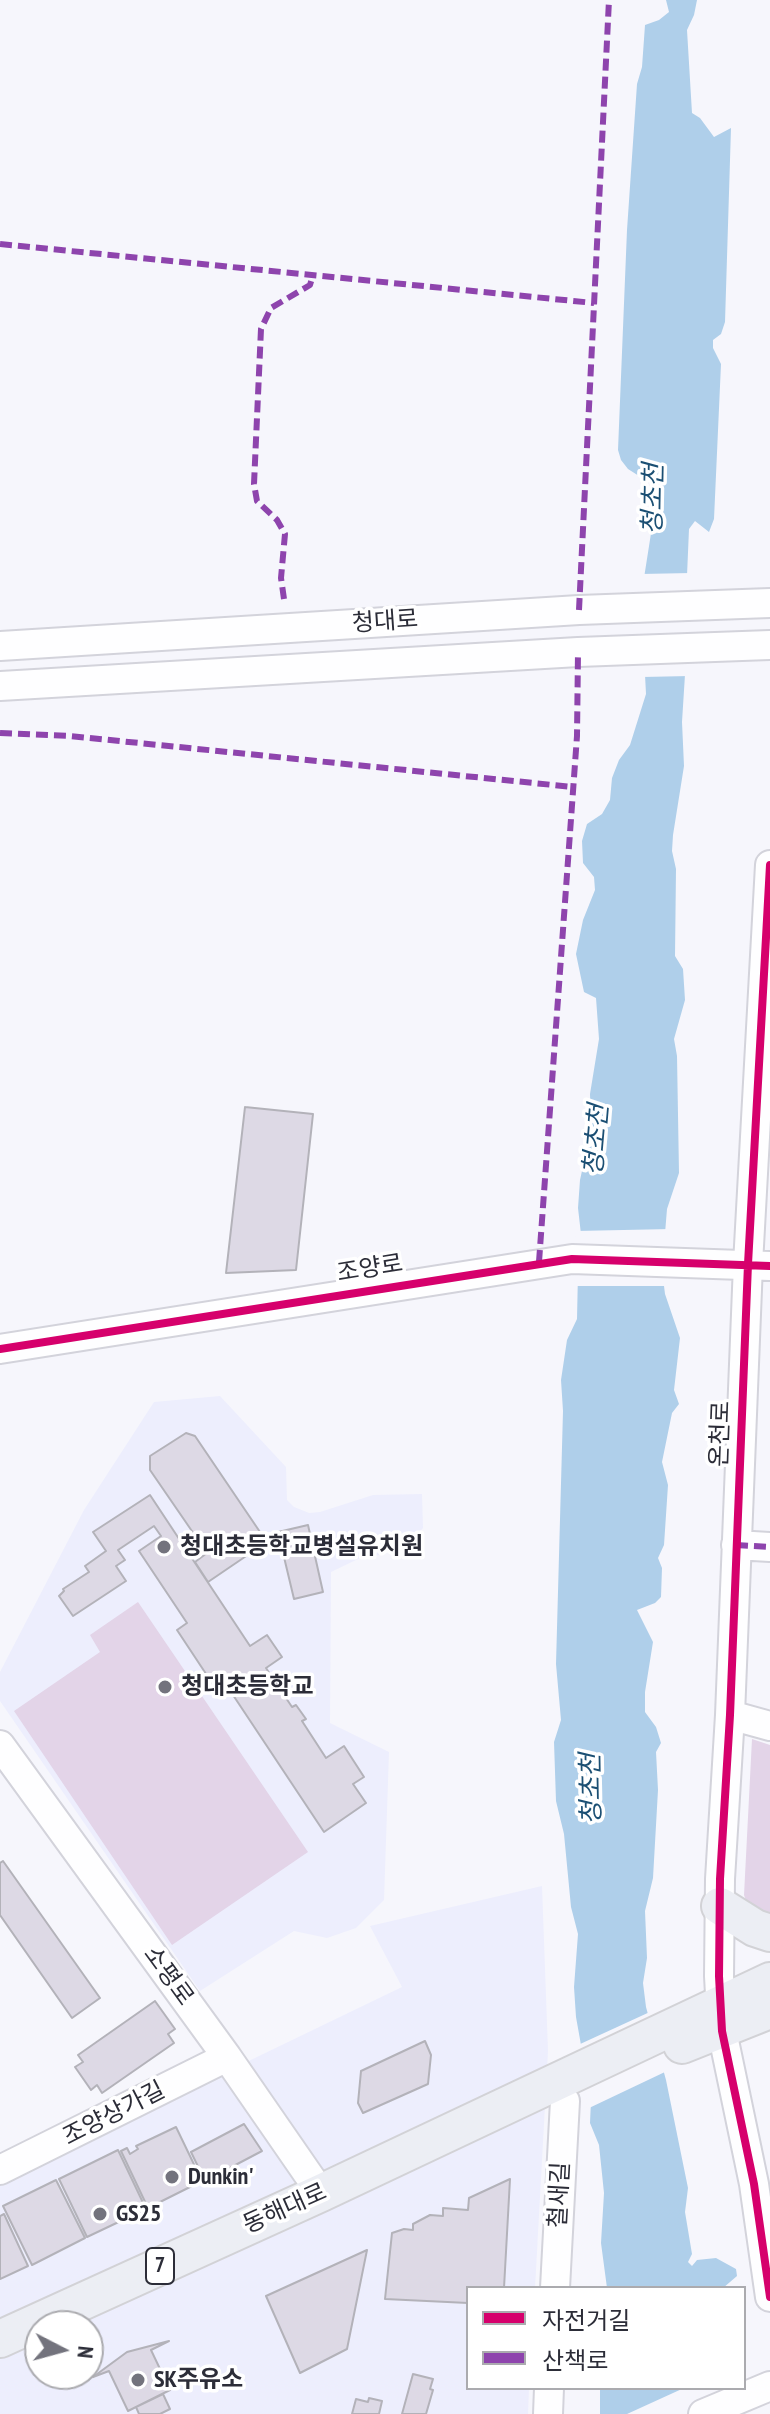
<!DOCTYPE html>
<html>
<head>
<meta charset="utf-8">
<style>
	body { margin:0 }
	#map { position:relative; width:770px; height:2414px; overflow:hidden; background:#f6f6fc; font-family:"PT Sans Narrow","Noto Sans KR",sans-serif }
	canvas { display:block }
	.legend { position:absolute; left:466px; top:2286px; width:280px; height:104px; box-sizing:border-box; background:#fff; border:2px solid #ababaf; margin:0; padding:10px 14px; list-style:none; font-size:24px; color:#2c2d38 }
	.legend li { display:flex; align-items:center; gap:16px; height:40px }
	.legend b { width:40px; border:2px solid #ababaf }
	.north { position:absolute; left:24px; top:2310px; width:80px; height:80px; box-sizing:border-box; background:#fff; border:2px solid #ababaf; border-radius:50%; rotate:96deg; font-size:22px; font-weight:700; line-height:32px; text-align:center; color:#2c2d38 }
	.north::after { content:''; display:block; margin:auto; width:28px; height:36px; background:#73737d; clip-path:polygon(50% 0,100% 100%,50% 72%,0 100%) }
</style>
</head>
<body>
<div id="map">
<canvas width="770" height="2414"></canvas>
<ul class="legend">
<li><b style="height:10px;background:#d6006c"></b>자전거길</li>
<li><b style="height:10px;background:#8e44ad"></b>산책로</li>
</ul>
<div class="north">N</div>
</div>
<script>
const c = document.querySelector('canvas').getContext('2d');
c.lineJoin = 'round';
function fillPath(path, color) { c.fillStyle = color; c.fill(path, 'evenodd'); }
const toPath = rows => new Path2D(rows.map(r => 'M' + r).join(''));
function stroke(path, color, width, dash) { c.strokeStyle = color; c.lineWidth = width; c.lineCap = dash ? 'butt' : 'round'; c.setLineDash(dash || []); c.stroke(path); }
function write(font, color, halo, rows, align = 'center') {
  c.font = font + ' "PT Sans Narrow","Noto Sans KR",sans-serif'; c.lineWidth = 7; c.setLineDash([]); c.textBaseline = 'middle'; c.strokeStyle = halo; c.fillStyle = color; for (const [text, x, y, turn = 0] of rows) {
    c.save(); c.translate(x, y); c.rotate((+turn || 0) * Math.PI / 180); c.textAlign = isNaN(turn) ? turn : align; if (halo) c.strokeText(text, 0, 0); c.fillText(text, 0, 0); c.restore();
  }
}
const built = toPath([
	[220,1396,286,1467,287,1500,294,1507,309,1513,320,1512,373,1495,422,1494,423,1528,416,1536,379,1555,358,1559,331,1572,330,1723,389,1752,384,1900,356,1928,327,1938,294,1931,200,1991,0,1701,0,1672,84,1510,154,1402],
	[542,1886,548,2051,535,2288,468,2288,468,2388,529,2388,528,2414,0,2414,0,2181,402,1987,370,1926],
	[40,2326,88,2326,88,2374,40,2374]
]);
const green = toPath([
	[138,1602,308,1852,172,1945,14,1711,100,1652,90,1635],
	[752,1739,770,1745,770,1923,747,1904,744,1895]
]);
const water = toPath([
	[666,0,697,0,694,15,687,30,692,113,700,118,714,137,731,128,725,322,721,334,713,340,713,348,721,364,714,519,709,532,695,521,689,529,686,599,688,627,682,722,684,766,673,835,672,851,676,869,675,956,683,969,685,1000,674,1039,677,1056,679,1173,667,1209,662,1270,665,1294,680,1338,674,1390,679,1404,672,1413,662,1462,668,1485,664,1545,658,1558,662,1568,661,1597,655,1603,637,1610,653,1642,645,1692,645,1712,656,1727,661,1743,656,1752,658,1790,653,1878,645,1911,647,1958,643,1983,646,2007,666,2080,688,2188,685,2212,692,2254,688,2262,692,2266,697,2260,716,2258,736,2269,737,2276,723,2288,607,2288,601,2243,604,2193,599,2145,590,2123,591,2101,576,2017,574,1987,578,1934,571,1907,564,1834,556,1801,554,1742,561,1720,556,1664,563,1411,561,1380,567,1340,577,1319,578,1272,582,1243,578,1208,580,1180,591,1130,590,1094,599,1039,596,998,584,992,576,954,583,920,595,890,594,877,583,863,582,841,587,824,602,814,610,800,612,778,619,760,630,745,646,694,641,597,655,508,650,483,628,469,621,460,618,450,627,230,637,84,642,67,645,25,659,20,669,12],
	[600,2388,716,2388,719,2414,600,2414]
]);
const pier = toPath([
	[691,573,688,610,692,627,690,676,642,677,637,597,641,574],
	[671,1229,667,1253,668,1286,574,1286,576,1231],
	[652,2011,667,2071,587,2109,585,2079,578,2045],
	[684,2388,720,2388,723,2414,627,2414]
]);
const building = toPath([
	[245,1107,313,1114,296,1270,226,1273,245,1107],
	[186,1433,195,1436,260,1532,251,1538,258,1548,208,1582,195,1562,207,1553,150,1470,150,1456,186,1433],
	[150,1495,250,1646,267,1635,282,1657,266,1668,292,1707,296,1705,306,1719,302,1721,326,1758,344,1746,364,1777,353,1784,366,1803,324,1832,229,1689,220,1695,177,1630,187,1623,139,1551,161,1536,154,1526,118,1550,125,1560,116,1566,126,1581,73,1616,59,1596,64,1591,63,1589,89,1572,85,1566,106,1551,93,1532,150,1495],
	[308,1525,323,1592,294,1599,278,1532,308,1525],
	[3,1861,100,1998,72,2018,0,1915,0,1863,3,1861],
	[155,2001,175,2029,168,2034,174,2043,102,2093,97,2085,91,2090,75,2067,83,2062,78,2055,155,2001],
	[425,2041,431,2055,428,2084,363,2113,358,2103,361,2071,425,2041],
	[244,2124,262,2151,205,2181,191,2152,244,2124],
	[176,2127,202,2181,148,2208,121,2151,127,2148,130,2154,138,2149,136,2146,176,2127],
	[118,2150,146,2209,87,2237,59,2179,118,2150],
	[510,2179,504,2288,468,2288,468,2303,385,2299,392,2233,404,2229,413,2230,413,2224,430,2215,443,2216,443,2208,468,2210,469,2198,510,2179],
	[56,2180,85,2238,32,2265,3,2206,56,2180],
	[4,2214,28,2266,0,2279,0,2216,4,2214],
	[367,2250,347,2349,300,2373,266,2296,367,2250],
	[169,2341,151,2350,170,2390,128,2411,109,2371,93,2377,127,2352,169,2341],
	[413,2374,433,2379,430,2389,433,2390,426,2414,402,2414,413,2374],
	[163,2394,170,2409,160,2414,139,2414,136,2407,163,2394],
	[369,2398,382,2401,379,2414,352,2414,356,2399,368,2402,369,2398]
]);
const minor = toPath([
	[0,646,579,610,770,603],
	[0,686,578,652,770,645],
	[770,865,748,1264,730,1715,720,1879,719,1976,722,2031,754,2184,770,2297],
	[0,1349,572,1259,770,1266],
	[736,1545,770,1547],
	[730,1715,770,1726],
	[0,1745,227,2057,321,2193],
	[0,2170,227,2057],
	[555,2288,565,2101],
	[548,2414,549,2388],
	[703,2414,770,2386]
]);
const major = toPath([
	[720,1906,755,1928,770,1933],
	[682,2045,770,2010],
	[0,2339,321,2193,770,1981]
]);
const quiet = toPath([
	[0,244,594,303],
	[284,599,281,578,285,534,277,520,257,501,254,484,261,329,271,308,310,285,313,275],
	[579,610,609,0],
	[0,733,70,736,573,787],
	[539,1262,577,736,578,652],
	[736,1545,770,1547]
]);
const cycleway = toPath([
	[770,865,748,1264,730,1715,720,1879,719,1976,722,2031,754,2184,770,2297],
	[0,1349,572,1259,770,1266]
]);
const markers = [
	[164,1547,8,"#73737d"],
	[165,1687,8,"#73737d"],
	[172,2177,8,"#73737d"],
	[100,2214,8,"#73737d"],
	[138,2380,8,"#73737d"]
];
const shields = [
	[160,2266,28]
];
const shieldNames = [
	["7",160,2266]
];
const streetNames = [
	["청대로",385,622,-4],
	["조양로",370,1269,-9],
	["온천로",721,1434,-88],
	["소평로",168,1976,54],
	["조양상가길",114,2114,-27],
	["철새길",560,2195,-87],
	["동해대로",285,2209,-24]
];
const poiNames = [
	["청대초등학교병설유치원",180,1547],
	["청대초등학교",181,1687],
	["Dunkin'",188,2177],
	["GS25",116,2214],
	["SK주유소",154,2380]
];
const waterNames = [
	["청초천",654,499,-89],
	["청초천",597,1140,-85],
	["청초천",592,1789,-91]
];
fillPath(built, '#edeefd');
fillPath(green, '#e3d4e8');
fillPath(water, '#afcfea');
fillPath(pier, '#f6f6fc');
fillPath(building, '#ddd9e5');
stroke(building, '#b3b2b9', 2);
stroke(minor, '#d3d3db', 32);
stroke(major, '#d2d2d6', 40);
stroke(minor, '#fefeff', 28);
stroke(major, '#eceef4', 36);
stroke(quiet, '#8e44ad', 6, [12, 6]);
stroke(cycleway, '#d6006c', 8);
for (const [x, y, r, color] of markers) { const dot = new Path2D(); dot.arc(x, y, r, 0, 2 * Math.PI); c.fillStyle = color; c.fill(dot); stroke(dot, '#fff', 3); }
for (const [x, y, w] of shields) { const box = new Path2D(); box.roundRect(x - w / 2, y - 18, w, 36, 6); c.fillStyle = '#fff'; c.fill(box); stroke(box, '#2c2d38', 2); }
write('bold 22px', '#2c2d38', null, shieldNames);
write('24px', '#2c2d38', '#fff', streetNames);
write('bold 24px', '#2c2d38', '#fff', poiNames, 'left');
write('italic 26px', '#1b4f73', '#fff', waterNames);
</script>
</body>
</html>
